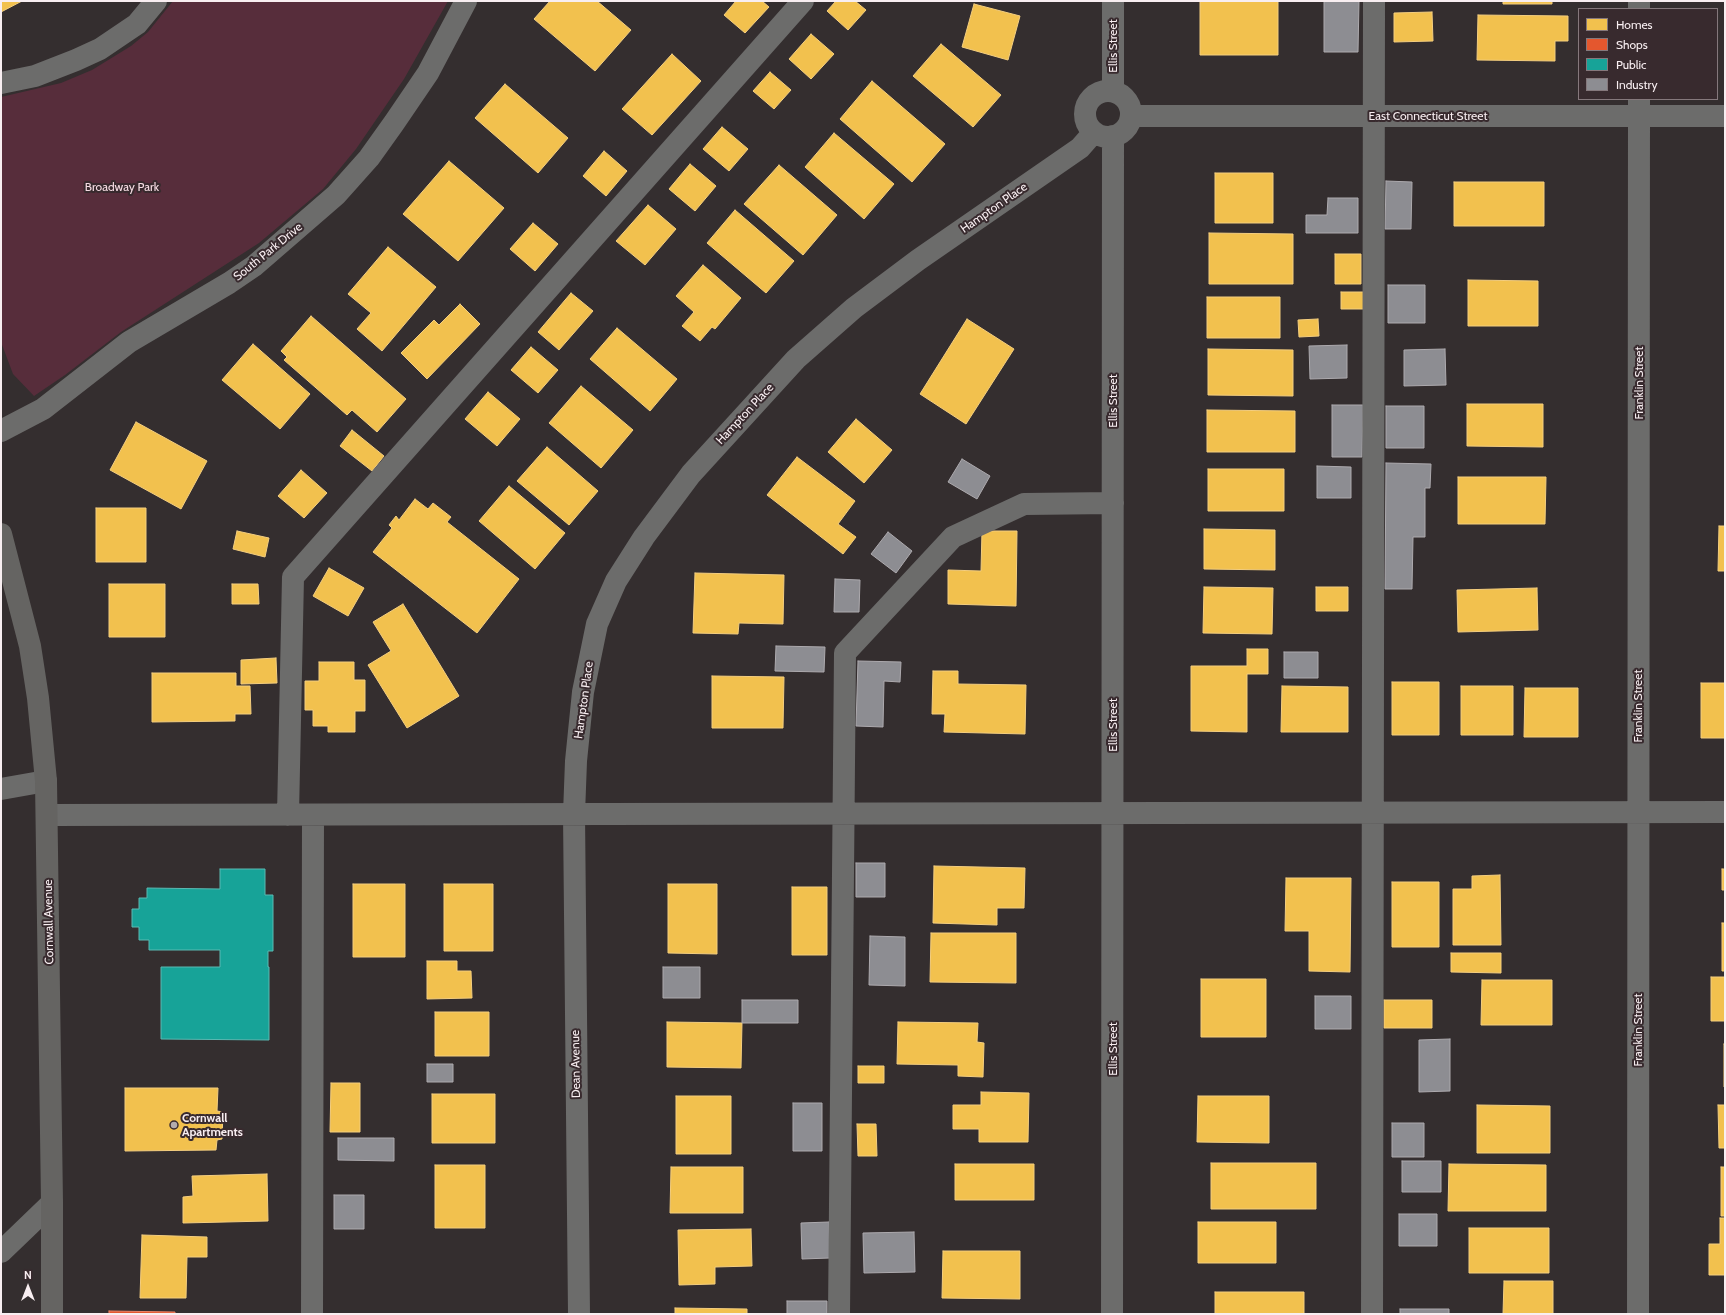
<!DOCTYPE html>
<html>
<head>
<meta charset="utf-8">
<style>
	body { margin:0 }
	#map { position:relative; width:1726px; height:1315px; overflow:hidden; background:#342e2f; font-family:Cabin,sans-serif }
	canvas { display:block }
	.frame { position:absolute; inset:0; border:2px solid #f8eef1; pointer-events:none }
	.legend { position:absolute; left:1578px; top:8px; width:140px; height:92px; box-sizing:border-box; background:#382a2e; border:1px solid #85787c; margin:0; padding:5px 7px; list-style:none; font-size:12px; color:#f8eef1 }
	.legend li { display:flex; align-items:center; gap:8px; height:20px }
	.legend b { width:20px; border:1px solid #85787c }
	.north { position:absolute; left:8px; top:1267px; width:40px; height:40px; -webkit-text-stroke:3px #382a2e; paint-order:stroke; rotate:0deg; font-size:11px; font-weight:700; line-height:16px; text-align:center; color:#f8eef1 }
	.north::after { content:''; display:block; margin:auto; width:14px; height:18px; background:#f8eef1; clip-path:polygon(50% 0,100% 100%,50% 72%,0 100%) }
</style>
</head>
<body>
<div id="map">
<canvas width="1726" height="1315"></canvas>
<div class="frame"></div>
<ul class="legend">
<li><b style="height:11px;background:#f2c14e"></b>Homes</li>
<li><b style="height:11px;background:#e4572e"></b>Shops</li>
<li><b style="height:11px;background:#17a398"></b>Public</li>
<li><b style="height:11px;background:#8d8d92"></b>Industry</li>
</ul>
<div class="north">N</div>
</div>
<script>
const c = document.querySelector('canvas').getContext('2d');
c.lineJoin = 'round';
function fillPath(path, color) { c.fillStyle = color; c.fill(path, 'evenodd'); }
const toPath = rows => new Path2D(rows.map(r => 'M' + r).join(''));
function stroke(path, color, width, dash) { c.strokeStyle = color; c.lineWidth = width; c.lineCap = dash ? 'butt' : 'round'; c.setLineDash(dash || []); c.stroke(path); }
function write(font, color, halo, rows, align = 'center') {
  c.font = font + ' Cabin,sans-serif'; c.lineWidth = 4; c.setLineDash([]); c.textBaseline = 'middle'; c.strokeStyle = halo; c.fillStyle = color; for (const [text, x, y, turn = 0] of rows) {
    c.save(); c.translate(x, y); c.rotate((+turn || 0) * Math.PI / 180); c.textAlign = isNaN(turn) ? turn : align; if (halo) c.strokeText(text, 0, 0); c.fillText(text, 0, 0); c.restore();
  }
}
const green = toPath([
	[173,1,448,1,404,79,356,149,323,189,259,243,121,332,65,375,34,396,13,374,1,342,1,97,61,83,92,70,131,46,148,32]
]);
const homes = toPath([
	[1,1,22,1,1,12,1,1],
	[550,1,597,1,631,30,595,71,534,19,550,1],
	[736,1,762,1,769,7,745,33,724,15,736,1],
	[836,1,855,1,866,10,848,30,827,11,836,1],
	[1200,1,1278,1,1278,55,1200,55,1200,1],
	[1503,1,1552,1,1552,4,1503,4,1503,1],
	[974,4,1020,16,1008,60,962,47,974,4],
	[1432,12,1433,41,1394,42,1394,13,1432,12],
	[1478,15,1568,16,1568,41,1555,41,1555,61,1477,60,1478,15],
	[811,34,834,54,811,79,789,59,811,34],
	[941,44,1001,95,973,127,913,76,941,44],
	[672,54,701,81,652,135,622,109,672,54],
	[770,72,791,90,774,109,753,91,770,72],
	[872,81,945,144,912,182,840,119,872,81],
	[505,84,568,138,538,173,475,118,505,84],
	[722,127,748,149,729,171,703,149,722,127],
	[834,133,894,184,864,219,805,167,834,133],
	[604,151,627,171,606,196,583,176,604,151],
	[449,161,504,208,458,261,403,214,449,161],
	[690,164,716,186,695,211,669,189,690,164],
	[779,165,837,215,803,255,744,204,779,165],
	[1215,173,1273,173,1273,223,1215,223,1215,173],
	[1454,182,1544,182,1544,226,1454,226,1454,182],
	[648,205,676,229,645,265,616,241,648,205],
	[735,210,794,261,766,293,707,243,735,210],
	[533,223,558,244,535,271,510,249,533,223],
	[1209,233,1293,234,1293,284,1209,284,1209,233],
	[388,247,436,287,382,351,357,329,371,313,348,294,388,247],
	[1335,254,1361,254,1361,284,1335,284,1335,254],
	[703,265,741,298,715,329,712,327,700,341,682,326,694,312,676,296,703,265],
	[1468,280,1538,281,1538,326,1468,326,1468,280],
	[1341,292,1365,292,1365,309,1341,309,1341,292],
	[571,293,593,311,559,350,538,332,571,293],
	[1207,297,1280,297,1280,338,1207,338,1207,297],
	[460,304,480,324,427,379,401,353,434,320,439,325,460,304],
	[311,316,406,399,377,432,352,410,347,415,284,360,287,357,281,351,311,316],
	[967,319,1014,349,966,424,920,394,967,319],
	[1318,319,1319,336,1299,337,1298,320,1318,319],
	[617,328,677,379,650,411,590,359,617,328],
	[253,344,310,394,280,429,222,380,253,344],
	[531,347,558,370,538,393,511,370,531,347],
	[1208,349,1293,350,1293,396,1208,395,1208,349],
	[581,386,633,430,601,468,549,423,581,386],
	[488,392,520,419,497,446,465,419,488,392],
	[1467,404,1543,404,1543,447,1467,446,1467,404],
	[1207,410,1295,411,1295,452,1207,452,1207,410],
	[856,419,892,450,864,483,828,452,856,419],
	[136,422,207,461,181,509,110,470,136,422],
	[352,430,384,456,372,471,340,446,352,430],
	[547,447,598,491,569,525,517,481,547,447],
	[797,457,855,501,838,524,856,537,843,554,767,495,797,457],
	[1208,469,1284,469,1284,511,1208,511,1208,469],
	[301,470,327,493,304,518,278,496,301,470],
	[1458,477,1546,477,1545,524,1458,524,1458,477],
	[509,486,565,533,535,569,479,521,509,486],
	[415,499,428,509,433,503,451,517,447,522,519,579,477,633,373,552,392,528,389,525,396,516,399,520,415,499],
	[96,508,146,508,146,562,96,562,96,508],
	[1719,526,1725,526,1725,571,1718,571,1719,526],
	[1204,529,1275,530,1275,570,1204,569,1204,529],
	[237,531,269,538,265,557,233,549,237,531],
	[982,531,1017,531,1016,606,948,604,948,570,981,571,982,531],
	[329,568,364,588,348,616,313,596,329,568],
	[695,573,784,575,783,624,739,623,738,634,693,633,695,573],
	[109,584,165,584,165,637,109,637,109,584],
	[232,584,258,584,259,604,232,604,232,584],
	[1204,587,1273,588,1272,634,1203,633,1204,587],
	[1316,587,1348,587,1348,611,1316,611,1316,587],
	[1537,588,1538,630,1458,632,1457,590,1537,588],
	[403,604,459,696,407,728,368,665,391,651,373,622,403,604],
	[1247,649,1268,649,1268,674,1247,674,1247,732,1191,731,1191,666,1247,666,1247,649],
	[276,658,277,683,241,684,241,660,276,658],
	[319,662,354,662,354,680,365,680,365,711,355,711,355,732,328,732,328,726,313,726,313,710,305,710,305,681,319,681,319,662],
	[933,671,958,671,958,684,1026,685,1025,734,944,732,945,714,932,714,933,671],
	[152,673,236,673,236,686,250,686,251,714,235,714,235,721,152,722,152,673],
	[712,676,784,677,783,728,712,728,712,676],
	[1392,682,1439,682,1439,735,1392,735,1392,682],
	[1701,683,1725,683,1725,738,1701,738,1701,683],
	[1282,686,1348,687,1348,732,1281,732,1282,686],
	[1461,686,1513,686,1513,735,1461,735,1461,686],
	[1525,688,1578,688,1578,737,1524,737,1525,688],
	[934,866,1025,868,1024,908,997,908,997,925,933,923,934,866],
	[1722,869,1725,869,1725,890,1722,890,1722,869],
	[1500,875,1501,945,1453,945,1453,889,1472,889,1472,876,1500,875],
	[1286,878,1351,878,1350,972,1309,971,1309,931,1285,931,1286,878],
	[1392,882,1439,882,1439,947,1392,947,1392,882],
	[353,884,405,884,405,957,353,957,353,884],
	[444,884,493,884,493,951,444,951,444,884],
	[668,884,717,884,717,954,668,953,668,884],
	[792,887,827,887,827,955,792,955,792,887],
	[1722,923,1725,923,1725,971,1722,971,1722,923],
	[931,933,1016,933,1016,983,930,982,931,933],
	[1451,953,1501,953,1501,973,1451,972,1451,953],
	[427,961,457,961,457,971,471,971,472,998,427,999,427,961],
	[1711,977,1725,977,1725,1021,1711,1021,1711,977],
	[1201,979,1266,979,1266,1037,1201,1037,1201,979],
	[1482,980,1552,980,1552,1025,1481,1025,1482,980],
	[1384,1000,1432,1000,1432,1028,1384,1028,1384,1000],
	[435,1012,489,1012,489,1056,435,1056,435,1012],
	[667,1022,742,1023,741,1068,667,1067,667,1022],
	[898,1022,978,1023,977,1042,984,1043,983,1077,958,1076,958,1065,897,1064,898,1022],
	[1724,1044,1725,1044,1725,1087,1724,1087,1724,1044],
	[858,1066,884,1066,884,1083,858,1083,858,1066],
	[331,1083,360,1083,360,1132,330,1132,331,1083],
	[125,1088,218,1088,217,1111,223,1112,222,1139,217,1140,216,1150,125,1151,125,1088],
	[981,1092,1029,1093,1028,1142,979,1142,979,1129,953,1129,953,1105,981,1105,981,1092],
	[432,1094,495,1094,495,1143,432,1143,432,1094],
	[676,1096,731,1096,731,1154,676,1154,676,1096],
	[1198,1096,1269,1096,1269,1143,1197,1142,1198,1096],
	[1477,1105,1550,1106,1550,1153,1477,1153,1477,1105],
	[1718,1105,1725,1105,1725,1148,1719,1148,1718,1105],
	[857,1124,876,1124,877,1156,858,1156,857,1124],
	[1211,1163,1316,1163,1316,1209,1211,1209,1211,1163],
	[955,1164,1034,1164,1034,1200,955,1200,955,1164],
	[1449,1164,1546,1165,1546,1211,1448,1211,1449,1164],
	[435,1165,485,1165,485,1228,435,1228,435,1165],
	[671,1167,743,1167,743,1213,670,1213,671,1167],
	[1721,1167,1725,1167,1725,1216,1721,1216,1721,1167],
	[267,1174,268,1221,183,1223,183,1197,193,1196,192,1176,267,1174],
	[1720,1218,1725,1218,1725,1275,1709,1275,1709,1244,1720,1244,1720,1218],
	[1198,1222,1276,1222,1276,1263,1198,1263,1198,1222],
	[1469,1228,1549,1228,1549,1273,1469,1273,1469,1228],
	[751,1229,752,1266,715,1267,715,1284,679,1285,678,1230,751,1229],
	[142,1235,207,1237,207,1257,187,1257,186,1298,140,1298,142,1235],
	[943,1251,1020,1251,1020,1299,942,1298,943,1251],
	[1504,1281,1553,1281,1553,1314,1503,1314,1504,1281],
	[1215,1292,1304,1292,1304,1314,1215,1314,1215,1292],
	[675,1308,747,1309,747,1314,675,1314,675,1308]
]);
const shops = toPath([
	[109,1311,175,1312,175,1314,109,1314,109,1311]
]);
const public = toPath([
	[220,869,265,869,265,895,273,895,273,951,268,951,268,967,269,967,269,1040,161,1039,161,967,220,967,220,950,149,950,149,940,139,940,139,927,132,927,132,909,139,909,139,898,147,898,147,888,220,889,220,869]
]);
const industry = toPath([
	[1324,1,1359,1,1358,52,1324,52,1324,1],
	[1386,181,1412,182,1411,229,1385,229,1386,181],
	[1328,198,1358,198,1358,233,1306,233,1306,215,1327,215,1328,198],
	[1388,285,1425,285,1425,323,1388,323,1388,285],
	[1347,345,1347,378,1310,379,1309,346,1347,345],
	[1445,349,1446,385,1404,386,1404,350,1445,349],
	[1332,405,1363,405,1362,457,1332,457,1332,405],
	[1386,406,1424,406,1424,448,1386,448,1386,406],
	[962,459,990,476,977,499,948,482,962,459],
	[1386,463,1431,464,1430,488,1425,488,1425,537,1413,537,1412,589,1385,589,1386,463],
	[1317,466,1351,467,1351,498,1317,498,1317,466],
	[888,532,912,551,896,573,871,554,888,532],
	[835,579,860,580,859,612,834,612,835,579],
	[776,646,825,647,824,672,775,671,776,646],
	[1284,652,1318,652,1318,678,1284,678,1284,652],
	[858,661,901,662,900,682,884,681,883,727,856,726,858,661],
	[856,863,885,863,885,897,856,897,856,863],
	[870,936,905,937,905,986,869,985,870,936],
	[663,967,700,967,700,998,663,998,663,967],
	[1315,996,1351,996,1351,1029,1315,1029,1315,996],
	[742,1000,798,1000,798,1023,742,1023,742,1000],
	[1450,1039,1450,1091,1419,1092,1419,1040,1450,1039],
	[427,1064,453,1064,453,1082,427,1082,427,1064],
	[793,1103,822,1103,822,1151,793,1151,793,1103],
	[1392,1123,1424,1123,1424,1157,1392,1157,1392,1123],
	[338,1138,394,1138,394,1161,338,1160,338,1138],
	[1402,1161,1441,1161,1441,1192,1402,1192,1402,1161],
	[334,1195,364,1195,364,1229,334,1229,334,1195],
	[1399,1214,1437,1214,1437,1246,1399,1246,1399,1214],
	[829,1222,830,1258,802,1259,801,1223,829,1222],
	[914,1232,915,1272,864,1273,863,1233,914,1232],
	[787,1301,827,1301,827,1314,787,1314,787,1301],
	[1400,1309,1449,1309,1449,1314,1400,1314,1400,1309]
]);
const minor = toPath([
	[1113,1,1113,91],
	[1639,9,1639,1],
	[1,83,35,76,76,60,100,49,137,24,156,1],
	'1085 114a23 23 0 1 1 46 0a23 23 0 1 1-46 0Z',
	[1131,116,1725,116],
	[1,431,43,409,129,342,229,283,254,266,336,195,369,158,394,123,428,73,466,1],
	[1,789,46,781],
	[47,815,1725,812],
	[288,815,293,577,803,1],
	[1,1252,52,1203],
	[312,1314,313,815],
	[579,1314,574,814,576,761,583,692,597,624,616,581,644,537,691,474,796,359,854,308,918,260,1080,148,1094,132],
	[839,1314,845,653,953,537,1024,504,1113,503],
	[1112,1314,1113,136],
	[1372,1314,1374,1],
	[1638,1314,1639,99]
]);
const major = toPath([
	[1,534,30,646,38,698,46,781,52,1203,52,1314]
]);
const markers = [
	[174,1125,4,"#b3abad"]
];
const streetNames = [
	["Ellis Street",1113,46,-90],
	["East Connecticut Street",1428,116],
	["Hampton Place",994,208,-35],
	["South Park Drive",268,252,-39],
	["Franklin Street",1639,383,-90],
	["Ellis Street",1113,401,-90],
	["Hampton Place",745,414,-47],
	["Hampton Place",584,700,-82],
	["Franklin Street",1638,706,-90],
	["Ellis Street",1113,725,-90],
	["Cornwall Avenue",49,922,-91],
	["Franklin Street",1638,1030,-90],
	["Ellis Street",1113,1049,-90],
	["Dean Avenue",576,1064,-91]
];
const parkNames = [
	["Broadway Park",122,187]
];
const poiNames = [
	["Cornwall",182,1118],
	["Apartments",182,1132]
];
fillPath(green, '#572d3b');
fillPath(homes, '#f2c14e');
stroke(homes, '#f4ce7f', 1);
fillPath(shops, '#e4572e');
stroke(shops, '#ea8468', 1);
fillPath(public, '#17a398');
stroke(public, '#5abab3', 1);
fillPath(industry, '#8d8d92');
stroke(industry, '#adaaae', 1);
stroke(minor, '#6c6c6b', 22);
stroke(major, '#656462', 22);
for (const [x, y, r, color] of markers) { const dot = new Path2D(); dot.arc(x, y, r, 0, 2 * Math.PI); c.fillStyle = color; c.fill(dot); stroke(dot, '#382a2e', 1.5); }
write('12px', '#f8eef1', '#382a2e', streetNames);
write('12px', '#f6dce3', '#382a2e', parkNames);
write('bold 12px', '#f8eef1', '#382a2e', poiNames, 'left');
</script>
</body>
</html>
